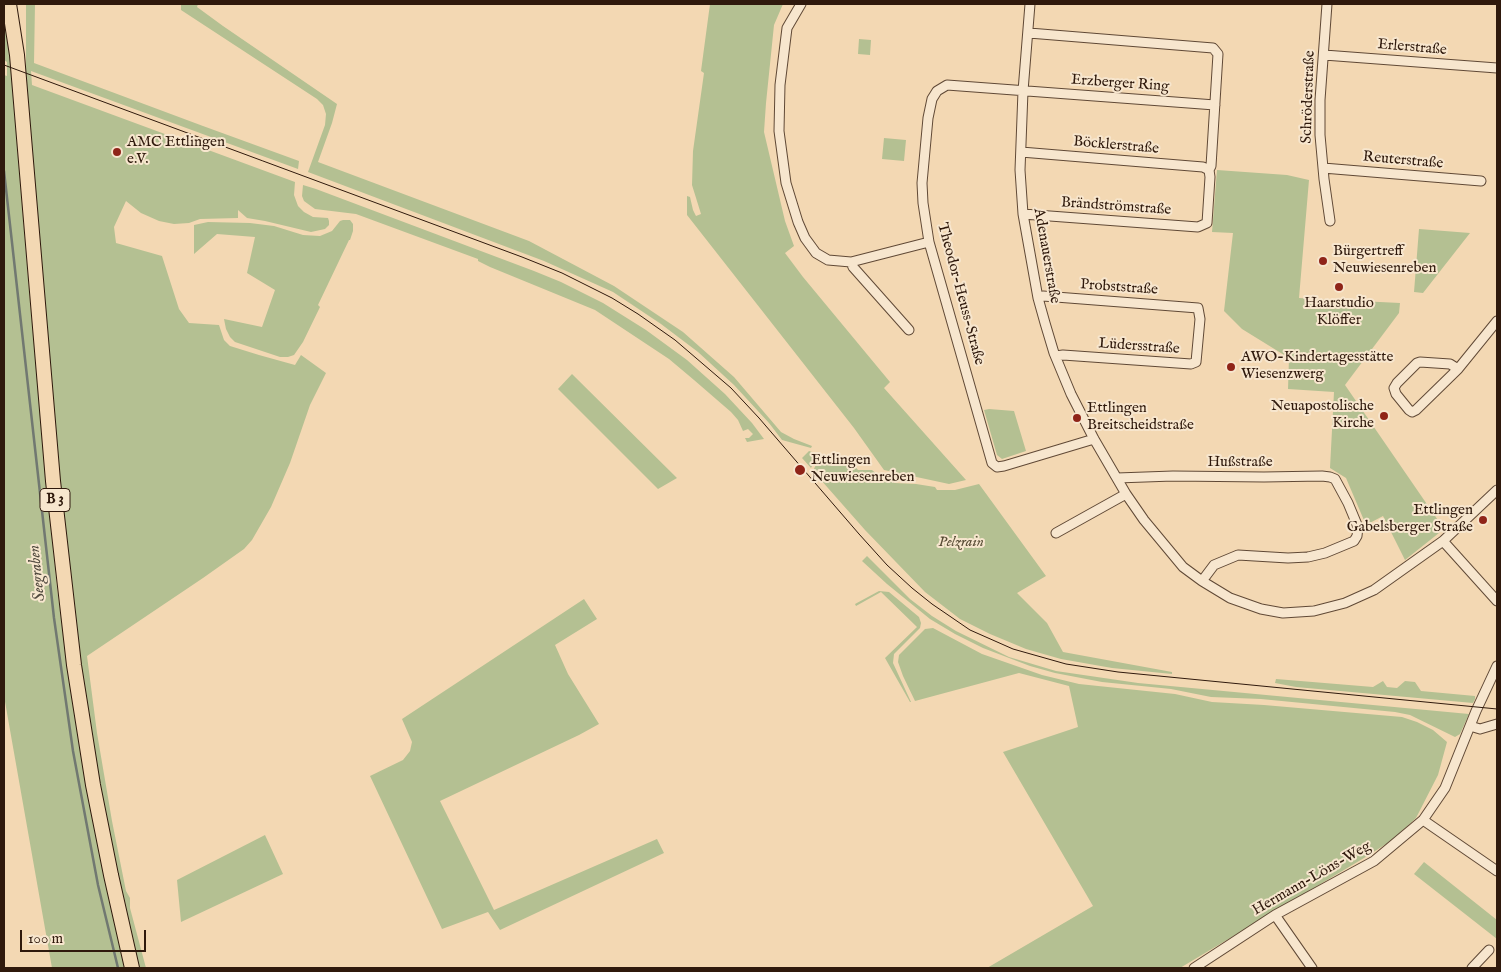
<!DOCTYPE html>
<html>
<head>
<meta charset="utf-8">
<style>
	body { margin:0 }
	#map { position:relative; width:1501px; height:972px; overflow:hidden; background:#f3d8b3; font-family:"IM FELL English",serif }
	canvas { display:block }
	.frame { position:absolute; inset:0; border:5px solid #2f190c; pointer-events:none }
	.scale { position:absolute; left:20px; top:930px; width:126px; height:22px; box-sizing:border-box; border:2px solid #2f190c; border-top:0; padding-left:6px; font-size:15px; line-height:18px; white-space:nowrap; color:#2f190c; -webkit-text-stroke:4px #f7e6ce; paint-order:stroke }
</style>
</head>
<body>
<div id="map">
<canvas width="1501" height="972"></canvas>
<div class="frame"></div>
<div class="scale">100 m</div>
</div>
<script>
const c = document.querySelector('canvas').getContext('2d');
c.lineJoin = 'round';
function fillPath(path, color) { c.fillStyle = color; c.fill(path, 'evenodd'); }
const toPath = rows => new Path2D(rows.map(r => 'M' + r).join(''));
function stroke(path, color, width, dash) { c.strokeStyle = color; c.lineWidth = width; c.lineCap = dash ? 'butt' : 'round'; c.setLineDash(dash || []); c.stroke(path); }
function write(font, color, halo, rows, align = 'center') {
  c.font = font + ' "IM FELL English",serif'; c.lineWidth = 4; c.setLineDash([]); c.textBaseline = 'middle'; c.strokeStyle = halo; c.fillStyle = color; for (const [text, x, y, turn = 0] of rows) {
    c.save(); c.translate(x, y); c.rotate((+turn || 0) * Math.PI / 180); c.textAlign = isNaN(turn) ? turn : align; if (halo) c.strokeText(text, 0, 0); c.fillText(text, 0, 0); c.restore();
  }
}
const green = toPath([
	[26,4,35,4,34,63,203,126,299,161,298,169,31,71,32,85,295,182,294,195,298,206,304,212,313,217,328,218,329,221,329,225,325,229,311,232,265,221,247,218,238,210,238,218,200,219,189,223,174,224,159,221,141,213,126,201,114,227,116,243,162,256,179,309,189,323,219,325,224,340,230,346,259,355,295,365,301,355,326,373,310,405,290,463,271,507,252,540,244,549,203,578,87,656,97,733,112,821,126,891,130,898,130,908,146,968,138,968,109,840,85,702,60,498,26,87],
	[181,4,198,4,197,7,223,26,337,104,332,123,318,162,529,241,614,286,683,332,734,377,781,432,794,439,812,446,811,448,782,440,769,423,734,385,698,352,661,324,613,292,544,261,308,172,325,125,326,114,323,105,317,99,181,10],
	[710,4,783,4,774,25,766,103,764,132,785,221,794,246,785,253,803,277,890,382,884,388,966,480,949,484,884,470,854,428,687,215,687,196,690,197,693,210,696,216,701,214,692,185,693,151,704,73,701,71],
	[4,12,7,24,30,301,57,588,72,701,90,804,109,899,125,968,52,968,4,696,4,75,7,76,7,62,4,60],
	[859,39,871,40,870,55,858,54],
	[884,138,906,140,904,161,882,159],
	[1217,170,1287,175,1309,180,1299,298,1400,303,1399,313,1345,385,1444,529,1405,560,1383,516,1366,525,1346,478,1330,468,1334,392,1288,389,1289,358,1242,329,1224,311,1233,233,1212,232],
	[303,185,316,189,534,271,561,282,603,303,646,330,687,360,725,394,752,423,764,439,747,442,745,438,749,438,753,434,748,429,743,431,738,420,731,412,694,380,669,359,595,310,490,267,478,261,478,259,356,214,315,209,304,201,302,196],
	[343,220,350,220,353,224,353,231,350,240,349,240,318,305,320,307,303,342,294,355,288,357,280,357,235,342,230,337,226,329,224,319,262,327,275,290,247,273,255,237,217,234,194,254,194,225,208,222,250,223,274,226,303,235,320,236,332,231,340,221],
	[1419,229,1470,233,1423,293,1414,292],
	[572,374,677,478,658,489,558,389],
	[989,409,1014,411,1026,451,1002,459,997,455,984,410],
	[809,451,818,454,811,468,802,458],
	[821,454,851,462,858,470,872,470,881,478,895,483,916,484,935,487,937,490,955,490,979,484,1046,576,1017,593,1047,623,1063,652,1172,672,1172,674,1112,668,1061,659,1026,649,990,634,960,619,925,592,865,530,813,471],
	[867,556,910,599,932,616,956,631,1009,657,1056,671,1138,683,1469,714,1460,734,1455,737,1410,715,1395,712,1261,699,1211,697,1171,689,1102,682,1055,673,1030,666,983,648,955,634,930,619,887,584,862,561],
	[879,591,889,592,919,617,921,623,920,628,894,654,893,663,911,702,910,702,885,658,917,627,881,592,856,606,855,604],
	[584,599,597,619,555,645,568,674,599,724,579,735,440,801,494,910,657,839,664,853,500,930,488,912,442,929,370,776,403,760,410,751,412,742,402,719],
	[933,628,982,654,1042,675,1079,684,1175,694,1212,702,1264,705,1402,717,1417,722,1433,730,1447,742,1438,775,1416,818,1394,839,1364,858,1180,968,987,968,1093,906,1003,752,1078,727,1069,686,1019,673,915,701,903,676,898,662,899,655,925,629],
	[1276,679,1373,687,1383,681,1387,687,1397,688,1405,681,1415,682,1421,691,1475,696,1475,699,1473,703,1296,687,1275,683],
	[265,835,283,874,181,922,177,880],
	[1424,862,1497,920,1497,939,1414,874]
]);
const stream = toPath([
	[4,171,54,618,73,751,98,885,118,968]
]);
const minor = toPath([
	[801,4,787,28,780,85,779,131,786,183,798,222,805,238,816,253,828,260,851,262,929,242],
	[1030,4,1023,91,1020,170,1023,214,1038,298,1045,323,1054,353,1071,394,1094,439,1126,494,1144,520,1183,567,1202,581,1230,598,1261,609,1283,613,1314,611,1345,603,1374,590,1443,541,1497,490],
	[1327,4,1320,100,1320,135,1324,179,1330,221],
	[1324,55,1497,68],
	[1021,152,1203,167,1209,170],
	[1323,168,1481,181],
	[1023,214,1198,227,1207,223,1210,177,1209,170,1211,166,1218,54,1213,48,1029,33],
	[851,262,853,267,909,330],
	[1038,298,1043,296,1198,308,1200,319,1196,362,1191,364,1063,355,1056,356],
	[1458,369,1450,364,1420,362,1417,363,1397,383,1394,388,1396,394,1409,410,1412,412,1416,410,1458,369,1497,321],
	[1094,439,1004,466,997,467,992,463,929,242,923,203,922,183,928,118,932,99,937,91,947,85,1215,105],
	[1117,478,1173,476,1264,477,1322,476,1330,477,1335,479,1348,503,1358,527,1357,536,1354,541,1325,553,1308,557,1288,558,1238,555,1214,565,1202,581],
	[1056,533,1126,494],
	[1443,541,1497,601],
	[1470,726,1480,729,1497,724],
	[1423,820,1497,871],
	[1275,915,1312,968],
	[1194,968,1275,915,1374,861,1423,820,1445,788,1476,711,1497,666],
	[1472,968,1489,950]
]);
const primary = toPath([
	[9,4,17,55,53,481,74,665,93,785,111,875,132,968]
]);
const tram = toPath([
	[4,65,522,257,562,273,612,298,638,314,675,340,731,388,759,418,859,534,887,565,912,588,932,604,970,630,1013,649,1066,664,1118,672,1497,709]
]);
const markers = [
	[117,152,5,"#8f2418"],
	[1323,261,5,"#8f2418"],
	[1339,287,5,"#8f2418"],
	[1231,367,5,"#8f2418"],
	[1384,416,5,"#8f2418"],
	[1077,418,5,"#8f2418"],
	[800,470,6,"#8f2418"],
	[1483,520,5,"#8f2418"]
];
const shields = [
	[55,500,30]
];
const shieldNames = [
	["B 3",55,500]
];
const streetNames = [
	["Erlerstraße",1412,48,5],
	["Erzberger Ring",1120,84,4],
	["Schröderstraße",1309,97,-88],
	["Böcklerstraße",1116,146,5],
	["Reuterstraße",1403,161,5],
	["Brändströmstraße",1116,207,4],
	["Adenauerstraße",1046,256,80],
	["Probststraße",1119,288,4],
	["Theodor-Heuss-Straße",960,294,75],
	["Lüdersstraße",1139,347,4],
	["Hußstraße",1240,463],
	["Hermann-Löns-Weg",1312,879,-30]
];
const poiNames = [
	["AMC Ettlingen",127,143],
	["e.V.",127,160],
	["Bürgertreff",1333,252],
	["Neuwiesenreben",1333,269],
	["Haarstudio",1339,304,"center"],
	["Klöffer",1339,321,"center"],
	["AWO-Kindertagesstätte",1241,358],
	["Wiesenzwerg",1241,375],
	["Neuapostolische",1374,407,"right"],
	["Kirche",1374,424,"right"],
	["Ettlingen",1087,409],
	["Breitscheidstraße",1087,426],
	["Ettlingen",811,461],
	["Neuwiesenreben",811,478],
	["Ettlingen",1473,511,"right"],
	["Gabelsberger Straße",1473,528,"right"]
];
const parkNames = [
	["Pelzrain",961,543]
];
const waterNames = [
	["Seegraben",38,573,-96]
];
fillPath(green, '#b4c092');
stroke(stream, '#717871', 2.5);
stroke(minor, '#604936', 11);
stroke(primary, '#2f190c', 16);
stroke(minor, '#f7e6ce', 9);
stroke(primary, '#f3d8b3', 14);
stroke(tram, '#2f190c', 1);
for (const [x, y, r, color] of markers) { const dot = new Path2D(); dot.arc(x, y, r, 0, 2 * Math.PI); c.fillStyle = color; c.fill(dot); stroke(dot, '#f7e6ce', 2); }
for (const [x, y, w] of shields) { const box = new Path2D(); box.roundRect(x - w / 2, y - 11.5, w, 23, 4); c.fillStyle = '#f7e6ce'; c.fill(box); stroke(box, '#2f190c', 1); }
write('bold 14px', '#2f190c', null, shieldNames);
write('15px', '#2f190c', '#f7e6ce', streetNames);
write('15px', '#2f190c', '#f7e6ce', poiNames, 'left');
write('italic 15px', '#574b34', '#f7e6ce', parkNames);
write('italic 16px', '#50493e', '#f7e6ce', waterNames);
</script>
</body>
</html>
